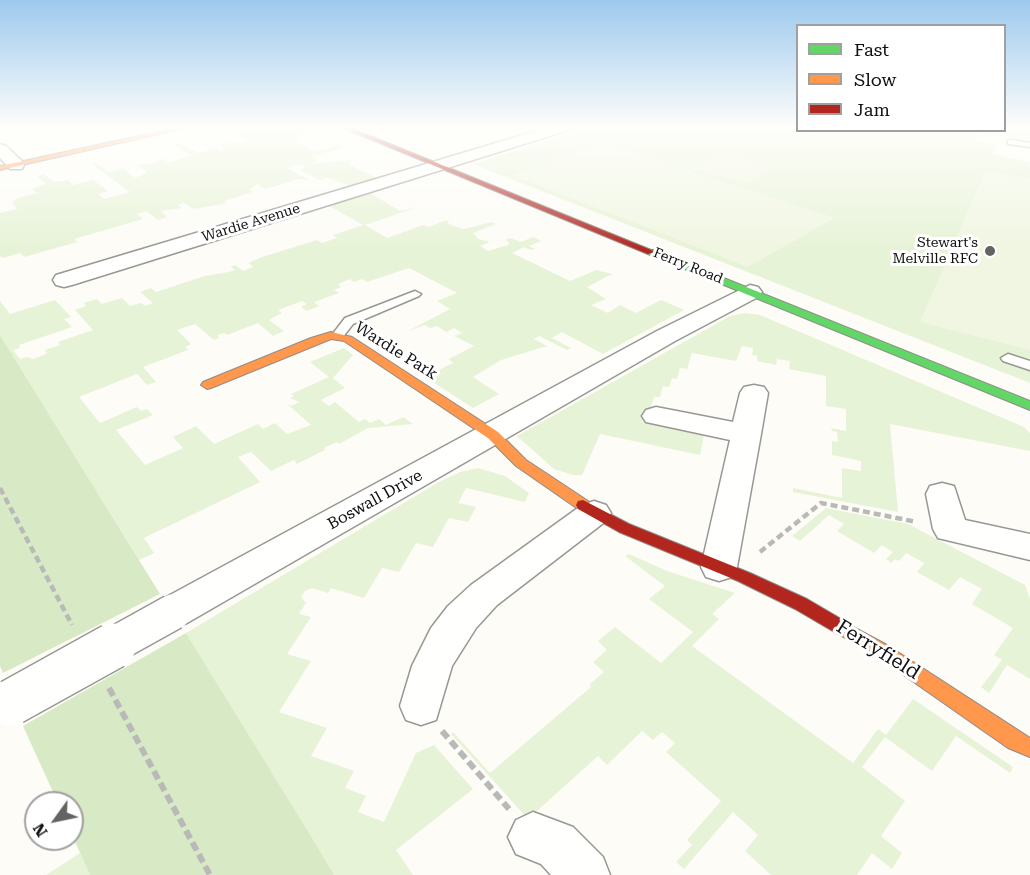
<!DOCTYPE html>
<html>
<head>
<meta charset="utf-8">
<style>
	body { margin:0 }
	#map { position:relative; width:1030px; height:875px; overflow:hidden; background:#fdfcf7; font-family:"Roboto Serif",serif }
	canvas { display:block }
	.legend { position:absolute; left:796px; top:24px; width:210px; height:108px; box-sizing:border-box; background:#fff; border:2px solid #a0a0a0; margin:0; padding:8px 10px; list-style:none; font-size:18px; color:#111 }
	.legend li { display:flex; align-items:center; gap:12px; height:30px }
	.legend b { width:30px; border:2px solid #a0a0a0 }
	.north { position:absolute; left:24px; top:791px; width:60px; height:60px; box-sizing:border-box; background:#fff; border:2px solid #a0a0a0; border-radius:50%; rotate:237deg; font-size:16px; font-weight:700; line-height:24px; text-align:center; color:#111 }
	.north::after { content:''; display:block; margin:auto; width:21px; height:27px; background:#646362; clip-path:polygon(50% 0,100% 100%,50% 72%,0 100%) }
</style>
</head>
<body>
<div id="map">
<canvas width="1030" height="875"></canvas>
<ul class="legend">
<li><b style="height:8px;background:#63d668"></b>Fast</li>
<li><b style="height:8px;background:#ff974d"></b>Slow</li>
<li><b style="height:8px;background:#b3261e"></b>Jam</li>
</ul>
<div class="north">N</div>
</div>
<script>
const c = document.querySelector('canvas').getContext('2d');
c.lineJoin = 'round';
function fillPath(path, color) { c.fillStyle = color; c.fill(path, 'evenodd'); }
const toPath = rows => new Path2D(rows.map(r => 'M' + r).join(''));
function stroke(path, color, width, dash) { c.strokeStyle = color; c.lineWidth = width; c.lineCap = dash ? 'butt' : 'round'; c.setLineDash(dash || []); c.stroke(path); }
function write(font, color, halo, rows, align = 'center') {
  c.font = font + ' "Roboto Serif",serif'; c.lineWidth = 6; c.setLineDash([]); c.textBaseline = 'middle'; c.strokeStyle = halo; c.fillStyle = color; for (const [text, x, y, turn = 0] of rows) {
    c.save(); c.translate(x, y); c.rotate((+turn || 0) * Math.PI / 180); c.textAlign = isNaN(turn) ? turn : align; if (halo) c.strokeText(text, 0, 0); c.fillText(text, 0, 0); c.restore();
  }
}
const green = toPath([
	[292,128,324,129,294,137,299,140,295,142,316,151,338,145,344,148,311,156,318,161,308,164,349,160,352,162,348,164,377,178,351,186,328,178,320,180,299,170,306,168,300,164,287,168,309,180,299,179,266,189,257,184,249,190,252,192,224,201,227,203,194,209,184,203,178,205,182,208,161,211,167,217,158,220,146,211,137,214,143,219,74,239,77,242,24,257,20,253,3,258,0,256,0,213,17,209,12,203,18,198,38,193,32,189,46,184,37,176,44,174,54,182,69,180,73,185,93,180,108,191,99,194,104,199,130,192,92,164,95,163,108,172,123,168,135,178,147,172,136,165,160,162,158,160,162,159,168,163,190,155,174,145,181,143,198,153,210,150,206,147,211,146,221,150,225,148,219,144,248,141,230,131,241,134,254,131,262,135,272,133,268,130],
	[587,128,1004,130,1005,128,1030,128,1030,143,1007,137,995,138,979,135,974,140,998,146,992,154,1030,162,1030,383,473,164],
	[370,193,400,211,417,207,365,225,387,238,423,225,429,227,446,220,449,222,448,224,464,229,492,222,496,224,473,233,478,239,490,242,480,246,488,251,508,245,509,242,505,240,510,238,521,242,533,237,541,241,529,246,535,249,531,250,524,247,512,253,570,281,596,270,612,274,587,287,606,299,591,305,608,313,620,305,636,313,661,300,684,310,603,354,562,332,552,338,571,348,567,350,539,336,534,339,547,346,501,360,473,377,499,394,473,408,425,377,453,363,449,359,474,346,454,336,462,333,454,328,446,332,437,326,430,328,425,325,408,331,450,309,437,301,457,293,409,268,367,282,362,279,354,282,350,279,338,284,341,287,334,290,339,293,314,302,319,306,307,311,301,307,307,304,302,301,278,310,282,313,269,320,284,331,273,336,258,323,227,335,224,333,217,335,219,338,214,340,195,324,177,330,191,344,185,347,188,350,143,367,156,382,147,385,137,374,79,397,100,423,137,407,141,411,147,409,153,415,116,430,145,465,183,448,173,437,196,426,214,444,258,424,263,429,275,423,287,434,311,425,286,403,291,406,299,402,290,398,294,396,291,394,329,377,310,362,344,348,353,355,333,378,345,388,321,400,329,406,335,402,359,422,365,419,370,423,379,419,386,425,403,417,413,424,368,428,339,444,337,442,324,448,325,450,297,464,294,460,271,471,251,452,238,457,260,482,144,538,154,553,139,560,0,335,0,301,10,314,55,300,71,317,64,319,72,327,19,345,20,348,13,350,20,359,27,357,33,359,44,355,47,353,45,350,60,345,58,342,93,330,75,310,86,306,84,303,97,299,102,304,122,298,130,306,141,303,145,306,153,303,140,292,151,288,156,292,205,276,229,272,235,270,231,267,235,265,243,271,253,267,249,263,259,258,317,240,322,243,337,238,333,235,363,225,329,206],
	[745,313,760,315,1024,427,1030,433,1030,451,890,424,898,512,793,492,793,488,842,498,842,468,861,471,861,461,832,455,832,441,838,442,837,432,832,431,831,428,846,431,846,409,826,406,826,376,789,369,790,361,777,359,776,365,757,361,757,356,752,355,753,348,742,346,736,361,692,353,687,369,680,368,677,379,672,378,669,387,663,386,660,397,654,397,646,422,704,435,700,455,600,434,582,475,573,475,554,469,517,436,730,316],
	[478,468,505,476,529,493,525,502,466,488,458,503,476,507,468,522,449,518,433,547,416,543,399,572,382,568,364,598,331,588,328,593,312,588,305,591,301,597,306,603,299,614,311,617,287,654,311,661,279,712,327,728,311,756,354,771,345,788,366,796,358,812,384,822,416,753,434,745,473,789,396,850,413,875,334,875,186,633,439,482,460,472],
	[826,508,908,524,1025,585,1030,599,1030,679,1007,665,989,693,981,687,1002,660,994,655,1013,628,972,604,982,589,960,577,949,590,917,572,924,563,906,553,899,561,895,559,891,563,886,559,893,552,882,545,874,553,837,531,844,524,829,515,800,541,792,536],
	[629,554,667,571,735,593,712,614,719,619,692,646,853,763,878,729,886,735,913,699,1013,767,1010,773,956,736,932,771,885,737,862,767,905,801,881,836,902,853,892,869,872,853,857,875,771,875,745,851,758,835,733,812,684,869,676,862,692,845,687,840,721,801,666,752,675,743,662,732,653,740,642,731,607,765,598,756,528,819,451,734,453,732,490,773,591,687,590,684,604,672,593,662,607,650,598,641,615,627,661,663,693,632,649,599,665,586,625,556],
	[80,853,90,875,46,875]
]);
const forest = toPath([
	[0,335,160,594,3,673,0,666],
	[186,633,315,843,334,875,90,875,72,835,72,803,58,803,23,726]
]);
const pitch = toPath([
	[604,143,835,218,748,267,512,175],
	[723,154,774,168,743,184,690,168],
	[985,171,1030,179,1030,350,920,322]
]);
const pathFar1 = toPath([
	[0,488,72,625],
	[760,552,821,503,917,522]
]);
const path = toPath([
	[109,688,210,875],
	[442,731,509,809]
]);
const lane = toPath([
	[1011,140,1030,143,1030,147,1008,144,1008,140,1011,140],
	[415,291,421,294,419,296,353,324,342,338,334,338,332,335,345,318,415,291],
	[1008,354,1030,361,1030,370,1003,361,1001,358,1008,354]
]);
const street = toPath([
	[546,128,569,128,566,131,72,285,64,287,56,285,53,280,56,275,546,128],
	[0,144,6,146,22,161,24,165,22,169,10,169,0,158,0,144],
	[750,285,758,287,762,292,758,297,675,341,187,623,173,627,159,623,154,612,159,601,657,331,750,285],
	[754,385,764,387,768,393,761,434,737,567,732,577,719,581,706,577,701,567,730,440,646,422,642,416,646,410,656,407,733,422,740,393,744,387,754,385],
	[942,483,954,486,965,520,1030,534,1030,560,938,538,933,529,926,494,930,486,942,483],
	[594,501,606,505,611,513,606,521,497,605,476,628,452,666,436,720,421,725,406,720,400,706,412,666,431,628,448,606,471,585,582,505,594,501],
	[533,812,573,827,603,857,610,875,551,875,541,864,516,854,508,837,516,820,533,812]
]);
const fast = toPath([
	[648,250,654,250,1030,401,1030,410,648,254,648,250]
]);
const slow = toPath([
	[175,128,186,128,0,170,0,166,175,128],
	[331,332,352,337,498,432,526,460,588,501,590,505,588,509,578,509,516,466,488,438,344,341,331,339,211,388,207,389,201,385,203,382,311,338,331,332],
	[842,621,887,645,1030,738,1030,757,1008,748,875,655,836,633,833,628,836,623,842,621]
]);
const jam = toPath([
	[343,128,351,128,656,252,648,254,343,128],
	[583,500,629,524,750,573,807,599,848,623,851,628,848,633,842,635,836,633,795,609,738,581,619,532,578,509,576,505,578,501,583,500]
]);
const streetBridgeFar1 = toPath([
	[110,647,173,612]
]);
const streetBridge = toPath([
	[12,702,113,646]
]);
const markers = [
	[990,251,6,"#646362"]
];
const farStreetnames = [
	["Wardie Avenue",251,223,-17],
	["Ferry Road",688,266,22]
];
const farPoinames = [
	["Stewart's",978,243],
	["Melville RFC",978,259]
];
const streetNames = [
	["Wardie Park",396,351,32],
	["Boswall Drive",375,500,-29]
];
const nearStreetnames = [
	["Ferryfield",878,650,32]
];
fillPath(green, '#e7f3d7');
fillPath(forest, '#d8eac5');
fillPath(pitch, '#f0f6e1');
stroke(lane, '#979795', 3);
stroke(street, '#979795', 3);
stroke(fast, '#8e8d8b', 2);
stroke(slow, '#8e8d8b', 2);
stroke(jam, '#8e8d8b', 2);
stroke(pathFar1, '#b9b9b8', 4.5, [7, 4]);
stroke(path, '#b9b9b8', 6, [9, 4.5]);
fillPath(lane, '#fffffe');
fillPath(street, '#fffffe');
fillPath(fast, '#63d668');
fillPath(slow, '#ff974d');
fillPath(jam, '#b3261e');
stroke(streetBridgeFar1, '#979795', 38, []);
stroke(streetBridge, '#979795', 48, []);
stroke(streetBridgeFar1, '#fffffe', 35);
stroke(streetBridge, '#fffffe', 45);
const sky = c.createLinearGradient(0, 0, 0, 250);
sky.addColorStop(0, '#9dc9ee');
sky.addColorStop(0.51, '#fefefb');
sky.addColorStop(1, '#fefefb00');
c.fillStyle = sky;
c.fillRect(0, 0, 1030, 250);
for (const [x, y, r, color] of markers) { const dot = new Path2D(); dot.arc(x, y, r, 0, 2 * Math.PI); c.fillStyle = color; c.fill(dot); stroke(dot, '#fff', 2); }
write('14px', '#111', '#fff', farStreetnames);
write('14px', '#111', '#fff', farPoinames, 'right');
write('16px', '#111', '#fff', streetNames);
write('20px', '#111', '#fff', nearStreetnames);
</script>
</body>
</html>
